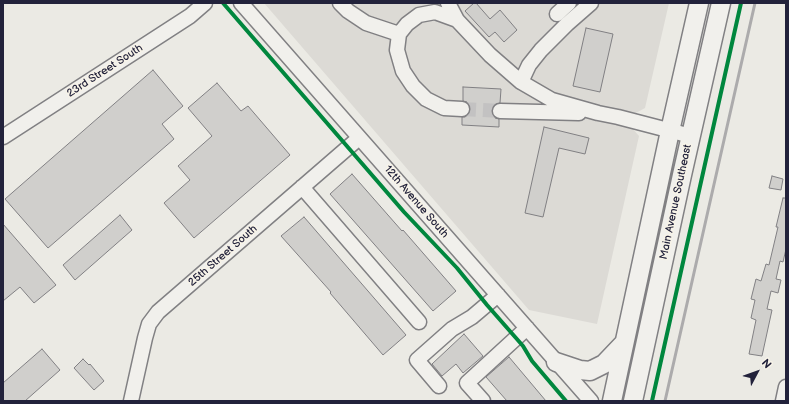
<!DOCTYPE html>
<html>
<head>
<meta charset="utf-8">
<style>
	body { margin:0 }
	#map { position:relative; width:789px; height:404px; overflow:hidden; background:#ebeae4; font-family:"Balsamiq Sans",sans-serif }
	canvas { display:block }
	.frame { position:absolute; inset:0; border:4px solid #22223b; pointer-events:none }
	.north { position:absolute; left:737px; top:352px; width:40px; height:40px; -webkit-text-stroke:3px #f7f3e8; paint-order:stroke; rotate:49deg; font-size:11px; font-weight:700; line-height:16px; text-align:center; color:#22223b }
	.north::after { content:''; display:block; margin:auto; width:14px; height:18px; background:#22223b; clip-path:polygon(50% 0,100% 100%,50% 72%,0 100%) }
</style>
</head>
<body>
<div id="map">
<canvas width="789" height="404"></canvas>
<div class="frame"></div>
<div class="north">N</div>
</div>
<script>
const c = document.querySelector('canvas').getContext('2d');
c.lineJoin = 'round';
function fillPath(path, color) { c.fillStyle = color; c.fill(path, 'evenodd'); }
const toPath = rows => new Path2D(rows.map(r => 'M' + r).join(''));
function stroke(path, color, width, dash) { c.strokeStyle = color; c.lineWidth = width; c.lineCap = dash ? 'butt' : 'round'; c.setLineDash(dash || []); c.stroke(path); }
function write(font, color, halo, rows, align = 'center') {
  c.font = font + ' "Balsamiq Sans",sans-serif'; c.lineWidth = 3; c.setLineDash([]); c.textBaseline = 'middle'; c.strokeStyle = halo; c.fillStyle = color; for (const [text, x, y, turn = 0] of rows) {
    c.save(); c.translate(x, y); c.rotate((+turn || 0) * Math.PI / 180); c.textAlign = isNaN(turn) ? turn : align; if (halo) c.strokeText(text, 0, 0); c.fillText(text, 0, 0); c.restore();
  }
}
const built = toPath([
	[264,3,669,3,645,108,634,114,632,128,639,136,597,324,529,310]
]);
const building = toPath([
	[474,3,476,3,490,19,500,10,517,30,504,42,495,32,489,37,465,11,474,3],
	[586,28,613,34,600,92,573,86,586,28],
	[153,70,183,106,162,124,174,139,48,248,5,199,153,70],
	[217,83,241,111,248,106,290,155,194,238,164,203,190,180,178,166,212,136,188,108,217,83],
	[463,87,501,89,500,103,496,104,493,106,492,110,493,115,495,118,499,119,499,127,462,125,462,117,465,117,469,114,470,109,470,106,467,102,463,101,463,87],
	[544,127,589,138,585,154,559,148,543,217,525,213,544,127],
	[352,174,402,231,403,230,456,291,433,311,330,194,352,174],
	[772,176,783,179,781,190,769,188,772,176],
	[783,198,786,198,786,249,783,262,780,261,776,279,781,280,778,293,771,291,767,309,772,310,762,356,749,354,756,320,751,318,755,300,751,299,756,279,761,281,766,264,769,265,778,227,776,227,783,198],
	[120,215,132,230,75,280,63,265,120,215],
	[304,217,406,335,383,355,330,293,331,292,281,236,304,217],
	[3,224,56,285,34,303,20,287,3,301,3,224],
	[464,334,483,356,463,373,456,364,442,376,432,364,464,334],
	[42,349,60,370,25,401,3,401,3,383,42,349],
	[509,357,546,401,507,401,486,377,509,357],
	[83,359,89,365,90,364,104,381,94,390,74,368,83,359]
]);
const minorTunnel = toPath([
	[462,109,500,111]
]);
const minor = toPath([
	[241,3,591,401],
	[340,3,348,11,366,23,399,34],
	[448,3,457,20],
	[557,14,569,3],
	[521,82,529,65,541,50,567,24,591,3],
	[462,109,444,108,426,99,413,86,403,71,397,50,399,34,407,24,419,15,435,12,457,20,490,55,521,82,552,100,598,113,618,117,691,136],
	[500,111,579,113],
	[3,137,190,16,205,3],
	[302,187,419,322],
	[439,386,417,360,452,329,472,317,498,295],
	[131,401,145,338,149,324,158,312,359,138],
	[483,401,467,383,527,328],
	[783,401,786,387]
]);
const major = toPath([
	[556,362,580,370,590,371,604,364,624,343],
	[612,401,670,131,699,3],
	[633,401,682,175,721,3]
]);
const rail = toPath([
	[665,401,755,3]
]);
const cycleway = toPath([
	[223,3,404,212,457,268,487,305,523,346,532,361,566,401],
	[652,401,741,3]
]);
const streetNames = [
	["23rd Street South",105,71,-33],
	["12th Avenue South",416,202,49],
	["Main Avenue Southeast",676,202,-78],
	["25th Street South",223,256,-41]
];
fillPath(built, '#dcdad5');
fillPath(building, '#d0cfcc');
stroke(building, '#818083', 1);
stroke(minorTunnel, '#c3c2c2', 14, [14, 7]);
stroke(minor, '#818083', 17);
stroke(major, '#818083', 21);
stroke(minor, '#f1f0ec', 14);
stroke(major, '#f1f0ec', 18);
stroke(rail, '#acabac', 3);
stroke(cycleway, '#00873e', 4);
write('11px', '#22223b', '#f7f3e8', streetNames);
</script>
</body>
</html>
